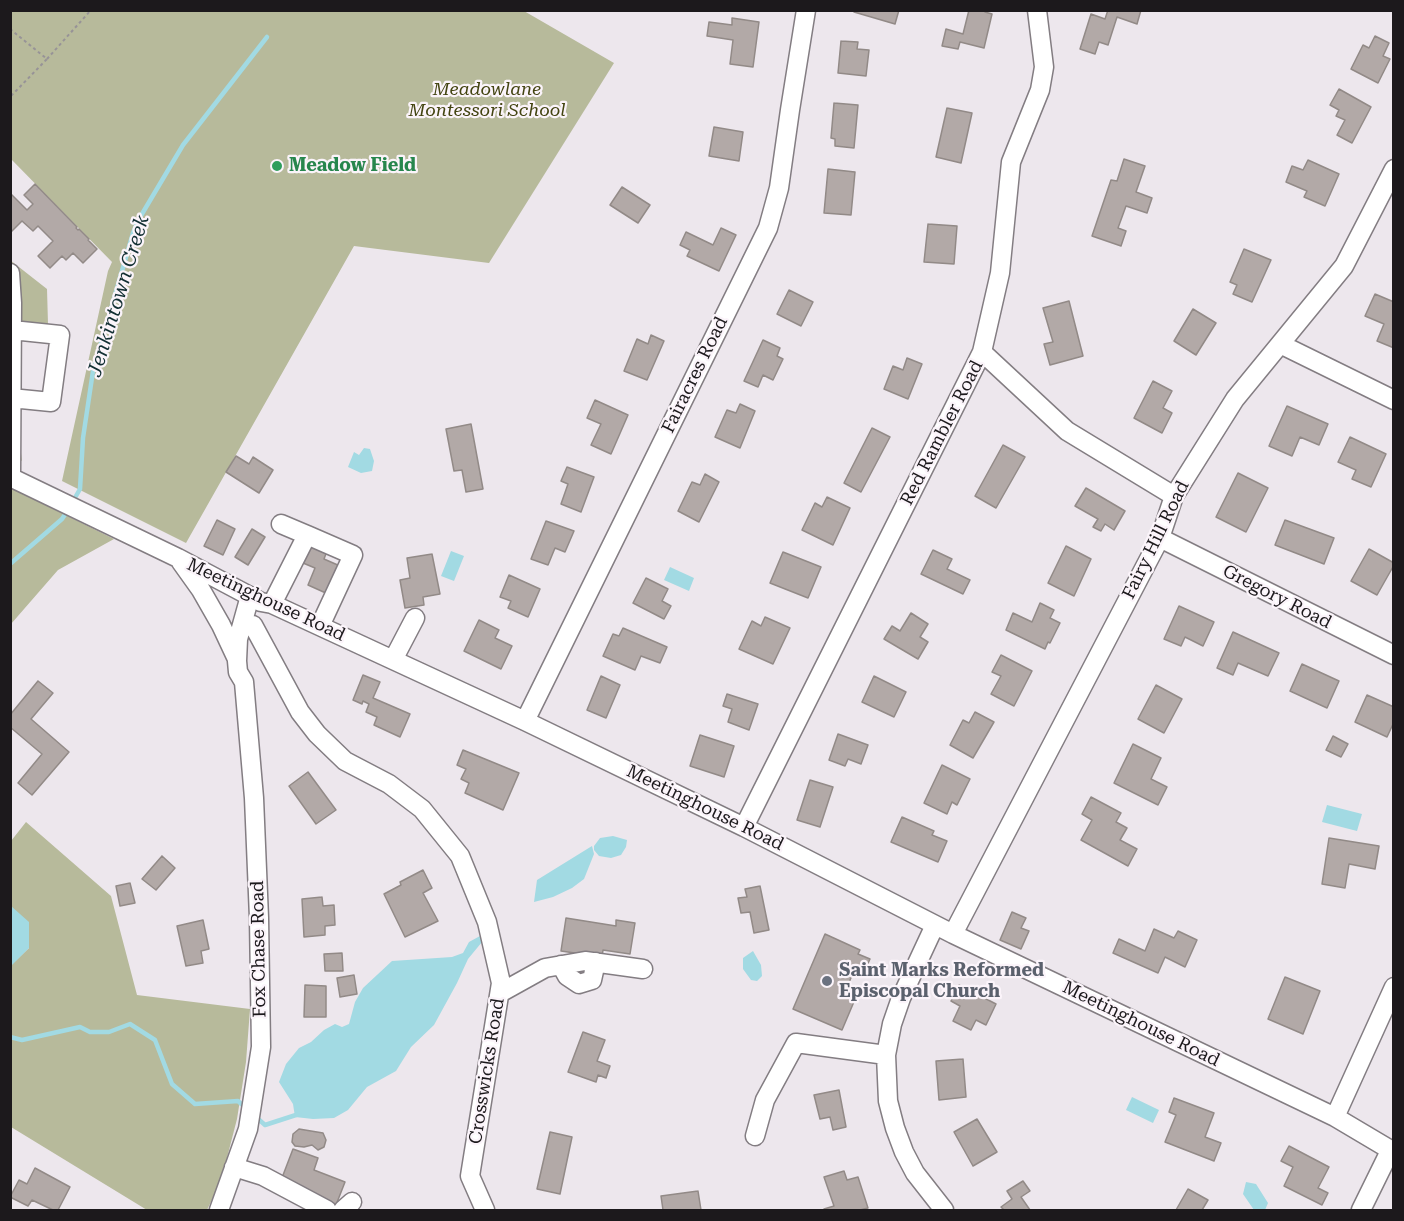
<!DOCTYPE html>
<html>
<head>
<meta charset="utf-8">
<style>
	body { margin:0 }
	#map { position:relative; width:1404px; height:1221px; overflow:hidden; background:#ede7ed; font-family:"Roboto Serif",serif }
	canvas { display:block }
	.frame { position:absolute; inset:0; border:12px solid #1c191c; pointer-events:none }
</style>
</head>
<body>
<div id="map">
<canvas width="1404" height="1221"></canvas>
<div class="frame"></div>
</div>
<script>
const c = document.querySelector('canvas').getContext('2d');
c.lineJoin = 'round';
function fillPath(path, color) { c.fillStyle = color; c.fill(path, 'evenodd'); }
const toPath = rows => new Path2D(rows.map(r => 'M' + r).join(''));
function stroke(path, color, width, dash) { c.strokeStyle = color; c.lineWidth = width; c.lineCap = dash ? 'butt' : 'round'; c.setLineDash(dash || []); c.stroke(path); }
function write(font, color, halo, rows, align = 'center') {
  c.font = font + ' "Roboto Serif",serif'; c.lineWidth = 4.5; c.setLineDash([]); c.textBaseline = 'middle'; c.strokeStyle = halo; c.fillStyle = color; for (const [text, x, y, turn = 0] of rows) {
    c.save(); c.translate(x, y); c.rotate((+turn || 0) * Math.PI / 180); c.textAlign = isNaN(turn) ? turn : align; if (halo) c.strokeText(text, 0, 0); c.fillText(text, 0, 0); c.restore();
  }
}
const green = toPath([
	[10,11,524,11,614,63,489,263,354,246,186,543,62,481,108,271,112,262,11,159],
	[10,260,47,289,48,324,13,325,13,388,22,461,11,455],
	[11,488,114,539,58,570,11,624],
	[26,822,111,896,137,995,250,1009,246,1062,237,1119,221,1181,207,1210,147,1210,11,1127,10,966,29,948,10,908,11,841]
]);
const water = toPath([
	[364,448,370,449,374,461,372,471,361,473,348,467,354,452,359,455],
	[451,551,464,556,454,581,441,576],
	[670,567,694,578,689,591,664,580],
	[1327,805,1362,814,1357,831,1322,822],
	[613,836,627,840,626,847,621,855,611,858,599,856,594,850,594,846,600,838],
	[592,846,594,854,584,879,572,888,553,897,534,902,537,880],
	[11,906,29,922,29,948,11,966],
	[480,936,482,942,468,959,457,983,434,1025,411,1047,396,1071,367,1087,348,1110,334,1118,313,1119,295,1117,293,1104,279,1082,286,1064,299,1048,311,1042,324,1030,335,1024,342,1027,349,1024,355,1002,363,988,392,961,452,957,463,953,469,942],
	[753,951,761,965,762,976,757,981,751,980,743,969,743,958],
	[1132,1097,1159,1110,1153,1123,1126,1110],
	[1246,1182,1256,1184,1268,1203,1265,1210,1254,1210,1243,1194]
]);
const stream = toPath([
	[72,503,80,489,83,438,93,371,133,233,139,219,183,145,267,37],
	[10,564,62,519,68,510],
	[10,1037,22,1040,80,1027,90,1032,109,1032,130,1024,155,1040,172,1084,195,1104,238,1101,247,1109],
	[256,1117,265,1125,299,1114]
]);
const building = toPath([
	[854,10,899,10,895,24,854,12,854,10],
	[969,10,985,10,985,12,992,14,984,48,960,42,958,49,942,46,946,29,963,34,969,10],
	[1108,10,1141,10,1137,24,1117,17,1108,45,1099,42,1095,54,1080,49,1091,14,1105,19,1108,10],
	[732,18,759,22,753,67,730,64,733,40,707,36,709,22,732,25,732,18],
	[1375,36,1389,43,1383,56,1390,59,1378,83,1351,69,1363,45,1369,48,1375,36],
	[841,41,858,42,857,49,869,50,866,76,838,73,841,41],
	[1339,89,1371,107,1352,143,1337,135,1345,120,1336,116,1339,110,1330,105,1339,89],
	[834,103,858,105,854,148,835,146,835,139,831,138,834,103],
	[947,108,972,113,961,163,936,157,947,108],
	[714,127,743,132,739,161,709,156,714,127],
	[1124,159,1145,166,1136,192,1152,198,1147,213,1126,206,1118,228,1126,231,1121,246,1092,236,1111,180,1117,181,1124,159],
	[1308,160,1339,174,1325,206,1304,197,1307,191,1286,182,1292,166,1303,170,1308,160],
	[828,169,855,172,851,215,824,213,828,169],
	[35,184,77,227,76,228,78,230,79,229,89,239,88,240,97,249,83,263,73,253,66,260,62,256,50,268,38,256,53,241,38,226,33,231,22,221,10,233,10,193,27,210,33,204,24,195,35,184],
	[622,187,650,205,638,223,610,205,622,187],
	[928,224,957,226,954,264,924,262,928,224],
	[721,228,736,235,719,271,687,256,690,250,680,245,686,232,713,245,721,228],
	[1244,249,1271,260,1252,302,1233,294,1237,285,1230,282,1244,249],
	[789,290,813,302,801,326,777,314,789,290],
	[1375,294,1394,302,1394,348,1377,341,1384,324,1365,316,1375,294],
	[1069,301,1083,356,1050,365,1044,344,1053,342,1043,308,1069,301],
	[1193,309,1216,323,1196,355,1174,341,1193,309],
	[651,335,664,341,647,380,624,371,637,339,648,344,651,335],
	[763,340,780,348,777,356,783,359,773,380,763,375,758,387,744,381,763,340],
	[907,358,922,364,908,399,884,389,893,366,903,370,907,358],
	[1153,381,1172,391,1163,408,1172,413,1162,433,1134,418,1153,381],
	[595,400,628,415,611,454,591,445,601,424,587,418,595,400],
	[740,404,755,411,740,448,715,437,727,410,736,413,740,404],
	[1287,406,1328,424,1319,445,1300,437,1292,456,1269,446,1287,406],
	[471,424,483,489,466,492,462,470,454,471,446,429,471,424],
	[872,428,890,437,861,492,844,483,872,428],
	[1350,437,1386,454,1371,487,1352,479,1356,470,1338,462,1350,437],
	[1003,445,1025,457,996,508,975,496,1003,445],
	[236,456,249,464,253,457,273,470,259,493,226,472,236,456],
	[567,467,594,477,581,512,561,504,568,484,561,481,567,467],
	[1238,473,1268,488,1246,532,1216,517,1238,473],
	[705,474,719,482,699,522,678,511,692,482,700,485,705,474],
	[1086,488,1125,511,1114,530,1105,524,1101,531,1093,527,1098,519,1075,506,1086,488],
	[827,497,850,508,833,545,802,530,815,503,822,507,827,497],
	[217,520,235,529,223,555,204,546,217,520],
	[1285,520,1334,538,1324,564,1275,545,1285,520],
	[546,521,574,531,565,552,555,548,548,565,531,559,546,521],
	[252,529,265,537,248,565,235,557,252,529],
	[311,544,327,551,324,559,340,566,328,594,308,585,315,568,303,563,311,544],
	[1066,546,1091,559,1074,596,1048,583,1066,546],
	[1369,549,1394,563,1394,565,1377,595,1351,581,1369,549],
	[933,550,952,559,947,569,970,580,963,594,921,574,933,550],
	[783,552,821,567,808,598,770,583,783,552],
	[432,554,440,594,423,597,424,605,405,608,400,580,410,578,407,558,432,554],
	[509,575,540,589,528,617,508,608,511,601,500,597,509,575],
	[646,578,668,589,662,601,671,606,664,619,633,603,646,578],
	[1040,603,1054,610,1050,618,1060,623,1050,643,1048,642,1045,649,1006,630,1013,613,1032,622,1040,603],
	[1179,606,1214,622,1203,646,1185,637,1181,646,1164,639,1179,606],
	[911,613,928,624,920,637,928,642,918,659,884,639,892,626,900,631,911,613],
	[765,617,790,628,773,664,739,649,752,621,761,626,765,617],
	[479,620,499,630,495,638,512,646,501,669,464,651,479,620],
	[623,628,667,647,660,663,641,656,635,670,603,656,613,634,619,636,623,628],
	[1233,632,1279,653,1268,676,1238,663,1233,675,1217,668,1233,632],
	[1001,655,1032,671,1014,706,991,694,1001,676,992,672,1001,655],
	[1302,664,1339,681,1327,708,1290,691,1302,664],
	[363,675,380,682,373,698,410,714,400,737,374,725,377,717,366,712,369,704,363,701,362,704,353,700,363,675],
	[601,676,620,685,606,718,587,710,601,676],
	[874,676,906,692,894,717,862,702,874,676],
	[38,681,53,693,31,719,69,752,32,795,18,783,42,754,10,727,10,715,38,681],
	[1156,685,1182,699,1164,733,1138,719,1156,685],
	[727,694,758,704,749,730,728,722,732,709,723,706,727,694],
	[1367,695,1394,707,1394,722,1387,737,1355,722,1367,695],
	[975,712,994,722,973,758,950,745,963,720,969,723,975,712],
	[838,734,868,745,861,764,848,759,845,766,829,760,838,734],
	[700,735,734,746,724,777,690,766,700,735],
	[1333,736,1348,744,1341,757,1326,750,1333,736],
	[1133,744,1161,758,1151,779,1167,787,1158,805,1114,783,1133,744],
	[463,750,519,773,503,810,465,793,469,783,461,779,466,769,457,765,463,750],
	[942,765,970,779,957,805,952,802,947,814,924,803,942,765],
	[308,772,336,810,316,824,289,786,308,772],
	[810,780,833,787,820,827,797,820,810,780],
	[1091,797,1121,813,1116,822,1127,828,1120,840,1137,849,1128,866,1081,840,1092,820,1082,814,1091,797],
	[902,817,934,831,932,835,947,841,938,862,891,842,902,817],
	[1329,838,1379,846,1375,869,1349,864,1345,888,1322,884,1329,838],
	[162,856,175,868,156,890,142,879,162,856],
	[423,870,432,888,423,893,438,921,405,937,384,894,401,885,400,882,423,870],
	[130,883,135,903,120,906,116,886,130,883],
	[760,886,769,930,754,933,750,912,741,913,738,898,747,897,745,889,760,886],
	[322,897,323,906,334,905,335,925,325,926,325,935,304,937,302,899,322,897],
	[1012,912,1026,918,1021,928,1029,931,1021,949,1000,940,1012,912],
	[566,918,616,926,616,920,635,923,630,954,603,950,602,957,561,951,566,918],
	[203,920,209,949,201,951,203,963,186,966,177,926,203,920],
	[1154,929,1174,938,1178,931,1197,940,1185,967,1165,957,1158,973,1113,953,1119,939,1145,951,1154,929],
	[825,934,860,950,858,954,870,959,865,970,856,966,845,992,856,997,842,1030,793,1009,825,934],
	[342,953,343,971,325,971,324,954,342,953],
	[354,975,357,994,340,997,337,978,354,975],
	[1285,977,1320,991,1303,1034,1268,1019,1285,977],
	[305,985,326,986,326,1017,304,1017,305,985],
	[959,985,996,1004,986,1025,976,1020,971,1030,953,1021,960,1006,951,1001,959,985],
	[583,1032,605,1040,597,1061,610,1066,606,1078,598,1075,596,1082,568,1072,583,1032],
	[963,1059,966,1097,939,1100,936,1061,963,1059],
	[839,1090,846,1127,833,1130,830,1117,820,1119,814,1095,839,1090],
	[1174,1098,1214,1113,1205,1137,1221,1143,1214,1161,1165,1142,1176,1115,1169,1112,1174,1098],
	[977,1119,997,1152,973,1166,954,1132,977,1119],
	[299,1129,323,1133,326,1140,324,1147,318,1150,312,1145,304,1147,295,1146,292,1142,293,1134,299,1129],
	[550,1132,572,1137,560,1194,537,1189,550,1132],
	[1289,1146,1329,1167,1318,1188,1328,1193,1322,1205,1284,1186,1293,1167,1281,1161,1289,1146],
	[293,1149,318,1158,314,1170,345,1182,336,1205,280,1183,293,1149],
	[35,1168,70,1187,58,1210,53,1210,32,1200,28,1206,10,1197,19,1180,27,1184,35,1168],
	[844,1171,847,1180,858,1177,868,1208,860,1210,824,1210,824,1209,834,1206,824,1177,844,1171],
	[1023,1181,1030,1191,1021,1197,1030,1210,1004,1210,1001,1207,1012,1199,1007,1191,1023,1181],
	[1188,1189,1208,1200,1202,1210,1176,1210,1188,1189],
	[698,1191,701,1210,663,1210,661,1196,698,1191]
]);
const path = toPath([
	[10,29,47,59,10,97],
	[47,59,91,10]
]);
const minor = toPath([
	[10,273,12,303,11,477],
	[1280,344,1394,400],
	[982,352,1067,431,1174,496],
	[11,398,51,402,60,335,12,330],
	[10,477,178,558,261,602,272,604,525,721,744,827,953,934,1335,1117,1394,1152],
	[281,524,307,535],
	[1160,538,1394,655],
	[181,562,201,590,221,625,236,657],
	[272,604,307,535,353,555,320,626],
	[253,625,300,712,317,734,345,761,389,784,422,809,460,856,487,922,501,983,470,1176,485,1210],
	[393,660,415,618],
	[525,721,768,228,779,188,790,110,806,10],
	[744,827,982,352,1000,273,1011,162,1040,90,1044,67,1037,10],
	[935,925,901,998,892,1024,886,1055,888,1101,895,1128,904,1152,915,1173,944,1210],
	[953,934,1160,538,1174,496,1235,399,1344,266,1394,169],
	[561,965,567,976,579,984,592,980,596,962],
	[500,993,545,968,585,961,643,969],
	[1335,1117,1394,987],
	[755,1136,765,1100,796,1043,886,1055],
	[234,1167,263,1176,327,1210],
	[219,1210,248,1129,261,1047,259,918,254,798,244,682,238,672,237,661,238,639,250,596],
	[343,1210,352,1202],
	[1361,1210,1390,1151]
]);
const markers = [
	[277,166,6,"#2e9e5b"],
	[827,981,6,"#6b7280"]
];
const parkNames = [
	["Meadowlane",487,90],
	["Montessori School",487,111]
];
const leisureNames = [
	["Meadow Field",289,166]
];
const streetNames = [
	["Fairacres Road",695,375,-64],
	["Red Rambler Road",942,433,-63],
	["Fairy Hill Road",1156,540,-64],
	["Gregory Road",1277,597,27],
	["Meetinghouse Road",266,600,25],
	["Meetinghouse Road",705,808,26],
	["Fox Chase Road",259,949,-91],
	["Meetinghouse Road",1141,1024,26],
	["Crosswicks Road",487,1071,-81]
];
const worshipNames = [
	["Saint Marks Reformed",839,971],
	["Episcopal Church",839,992]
];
const waterNames = [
	["Jenkintown Creek",119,296,-73]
];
fillPath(green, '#b7ba9b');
fillPath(water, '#a2dae3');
stroke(stream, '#a2dae3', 4.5);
fillPath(building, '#b2a9a7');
stroke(building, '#928a87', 1.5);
stroke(minor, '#837d82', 21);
stroke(path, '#979397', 2, [3, 3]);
stroke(minor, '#fff', 18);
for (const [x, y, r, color] of markers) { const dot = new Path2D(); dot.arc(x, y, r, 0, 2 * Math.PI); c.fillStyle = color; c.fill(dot); stroke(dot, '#fbf4fa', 2); }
write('italic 18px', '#434411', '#fbf4fa', parkNames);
write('bold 18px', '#27864d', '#fbf4fa', leisureNames, 'left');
write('18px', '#1c191c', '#fbf4fa', streetNames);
write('bold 18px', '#5b616d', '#fbf4fa', worshipNames, 'left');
write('italic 20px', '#122f33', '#fbf4fa', waterNames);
</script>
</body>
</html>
